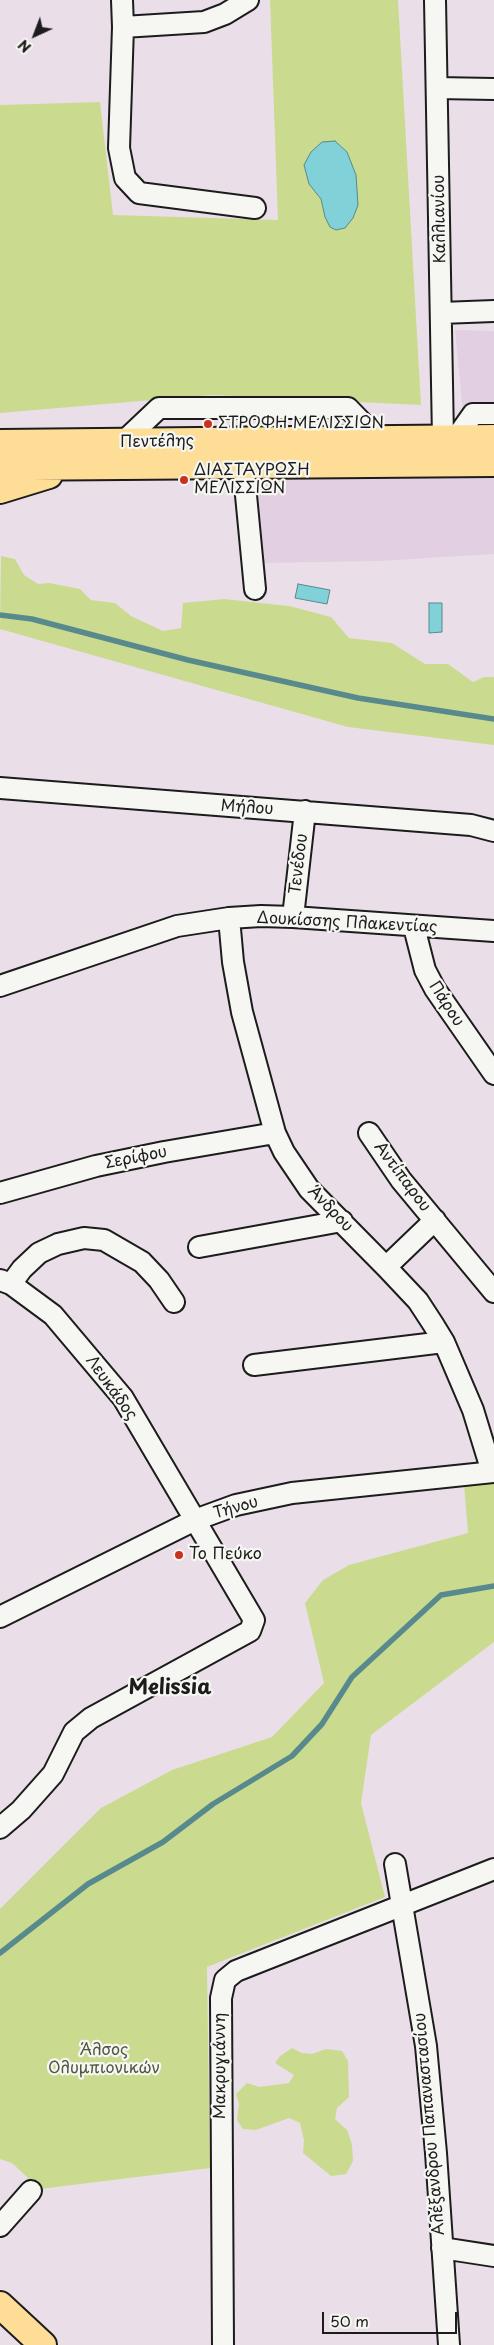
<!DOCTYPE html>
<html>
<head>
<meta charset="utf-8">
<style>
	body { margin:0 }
	#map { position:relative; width:494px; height:2345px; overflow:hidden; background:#eadfe8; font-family:"Playpen Sans",sans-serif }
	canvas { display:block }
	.north { position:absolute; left:10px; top:10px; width:50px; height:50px; -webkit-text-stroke:4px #f6f6f2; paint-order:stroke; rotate:223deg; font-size:14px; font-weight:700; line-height:20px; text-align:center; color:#1c1c1c }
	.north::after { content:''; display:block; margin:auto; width:18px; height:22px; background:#1c1c1c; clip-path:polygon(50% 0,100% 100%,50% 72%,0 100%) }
	.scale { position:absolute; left:322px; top:2312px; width:135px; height:22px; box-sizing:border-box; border:2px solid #1c1c1c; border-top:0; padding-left:6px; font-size:15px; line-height:18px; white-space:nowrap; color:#1c1c1c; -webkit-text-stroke:4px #f6f6f2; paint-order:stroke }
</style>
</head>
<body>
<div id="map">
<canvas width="494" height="2345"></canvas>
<div class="north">N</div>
<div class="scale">50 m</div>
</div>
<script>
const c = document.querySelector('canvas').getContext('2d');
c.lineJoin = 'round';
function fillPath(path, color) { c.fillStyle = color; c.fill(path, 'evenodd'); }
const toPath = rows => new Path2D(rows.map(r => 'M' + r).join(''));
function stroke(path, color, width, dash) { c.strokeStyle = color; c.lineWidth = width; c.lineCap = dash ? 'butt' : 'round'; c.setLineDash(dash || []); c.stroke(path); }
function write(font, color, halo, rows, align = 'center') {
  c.font = font + ' "Playpen Sans",sans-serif'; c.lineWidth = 4.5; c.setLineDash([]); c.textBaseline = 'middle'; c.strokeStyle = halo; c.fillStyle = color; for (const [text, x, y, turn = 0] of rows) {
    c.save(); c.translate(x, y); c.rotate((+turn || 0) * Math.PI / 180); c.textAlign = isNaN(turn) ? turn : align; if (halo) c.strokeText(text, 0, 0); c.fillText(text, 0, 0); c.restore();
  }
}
const built = toPath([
	[455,330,494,331,494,432,465,432],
	[494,469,494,554,379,561,260,563,256,479,258,474]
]);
const green = toPath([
	[270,0,398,0,421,405,211,395,0,413,0,105,100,102,113,215,278,220],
	[1,556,15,559,24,575,38,584,49,583,80,589,91,600,115,603,131,616,163,631,181,628,183,603,224,599,289,606,331,617,349,638,392,643,425,664,448,664,473,682,484,677,494,677,494,745,348,727,0,629],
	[494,1483,494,1642,371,1735,361,1803,385,1897,207,1967,210,2168,40,2189,12,2163,0,2159,0,1909,101,1808,172,1770,272,1737,324,1683,305,1603,323,1580,349,1565,468,1533,464,1484],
	[292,2048,302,2053,312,2054,326,2049,342,2051,348,2061,349,2097,337,2108,335,2119,347,2130,352,2144,353,2161,346,2174,331,2176,303,2153,304,2140,300,2123,289,2118,256,2130,243,2129,237,2120,239,2104,236,2094,247,2083,259,2087,289,2083,294,2075,275,2063,280,2056]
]);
const water = toPath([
	[335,141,347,152,356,175,358,205,353,218,345,228,336,230,330,227,325,217,321,199,309,184,304,165,311,152,322,142,335,141],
	[298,584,330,590,327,604,295,598,298,584],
	[429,603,442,603,442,632,429,633,429,603]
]);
const stream = toPath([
	[0,615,32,619,188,660,358,698,494,719],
	[0,1953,88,1884,163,1842,213,1804,292,1756,322,1724,352,1677,441,1595,494,1586]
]);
const minor = toPath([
	[122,0,123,27,119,148,125,178,139,193,255,208],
	[435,0,443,438],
	[123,27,204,22,225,14,248,0],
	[437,88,494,89],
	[441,313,494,311],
	[456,438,473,414,494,414],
	[122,443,159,408,348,408,378,439],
	[243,464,255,589],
	[0,788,471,825,494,831],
	[293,917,305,811],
	[229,918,233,962,242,1012,275,1133,284,1152,309,1189,386,1267,418,1301,433,1324,444,1342,473,1410,492,1472],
	[414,927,425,970,435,989,494,1074],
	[0,986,177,926,229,918,261,916,293,917,494,931],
	[369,1133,401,1180,494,1292],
	[0,1193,96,1166,164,1152,275,1133],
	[199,1247,342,1221],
	[386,1267,435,1220],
	[0,1280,11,1284,53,1315,123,1398,254,1620,250,1631,91,1718,74,1732,53,1774,21,1810,0,1828],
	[11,1284,22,1269,39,1253,58,1244,84,1238,104,1240,142,1262,159,1280,174,1302],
	[254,1365,444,1342],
	[0,1617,195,1520,236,1505,292,1493,494,1472],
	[395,1864,426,2046,436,2153,449,2345],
	[0,2226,31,2191],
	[442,2248,494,2256],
	[223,2345,221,1998,225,1980,236,1971,494,1869]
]);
const major = toPath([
	[0,443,494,438],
	[0,467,494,463],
	[0,490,49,475],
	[0,2305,43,2345]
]);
const markers = [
	[208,424,5,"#c8321e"],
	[184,480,5,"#c8321e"],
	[179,1555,5,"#c8321e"]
];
const streetNames = [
	["Καλλιανίου",440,219,-91],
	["Πεντέλης",157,442,-1],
	["Μήλου",247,808,4],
	["Τενέδου",299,864,-83],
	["Δουκίσσης Πλακεντίας",347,923,3],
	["Πάρου",446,1004,57],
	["Σερίφου",136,1158,-11],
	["Αντίπαρου",402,1177,53],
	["Άνδρου",330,1209,46],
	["Λευκάδος",111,1388,54],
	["Τήνου",236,1508,-16],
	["Μακρυγιάννη",221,2066,-90],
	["Αλέξανδρου Παπαναστασίου",430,2124,-95]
];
const poiNames = [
	["ΣΤΡΟΦΗ ΜΕΛΙΣΣΙΩΝ",218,424],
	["ΔΙΑΣΤΑΥΡΩΣΗ",194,471],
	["ΜΕΛΙΣΣΙΩΝ",194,489],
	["Το Πεύκο",189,1555]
];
const parkNames = [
	["Άλσος",104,2051],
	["Ολυμπιονικών",104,2069]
];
const districtNames = [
	["Melissia",170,1688]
];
fillPath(built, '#e2cfe1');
fillPath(green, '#cadb8f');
fillPath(water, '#80d1d8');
stroke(water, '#58898d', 1);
stroke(stream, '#58898d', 5.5);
stroke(minor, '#1c1c1c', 24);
stroke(major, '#1c1c1c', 30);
stroke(minor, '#f6f6f2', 20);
stroke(major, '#fedd96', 26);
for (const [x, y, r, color] of markers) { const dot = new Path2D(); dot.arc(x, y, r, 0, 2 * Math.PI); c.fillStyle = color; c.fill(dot); stroke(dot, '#f6f6f2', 2); }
write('16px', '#1c1c1c', '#f6f6f2', streetNames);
write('16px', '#1c1c1c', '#f6f6f2', poiNames, 'left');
write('16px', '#50553e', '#f6f6f2', parkNames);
write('bold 21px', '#1c1c1c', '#f6f6f2', districtNames);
</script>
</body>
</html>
